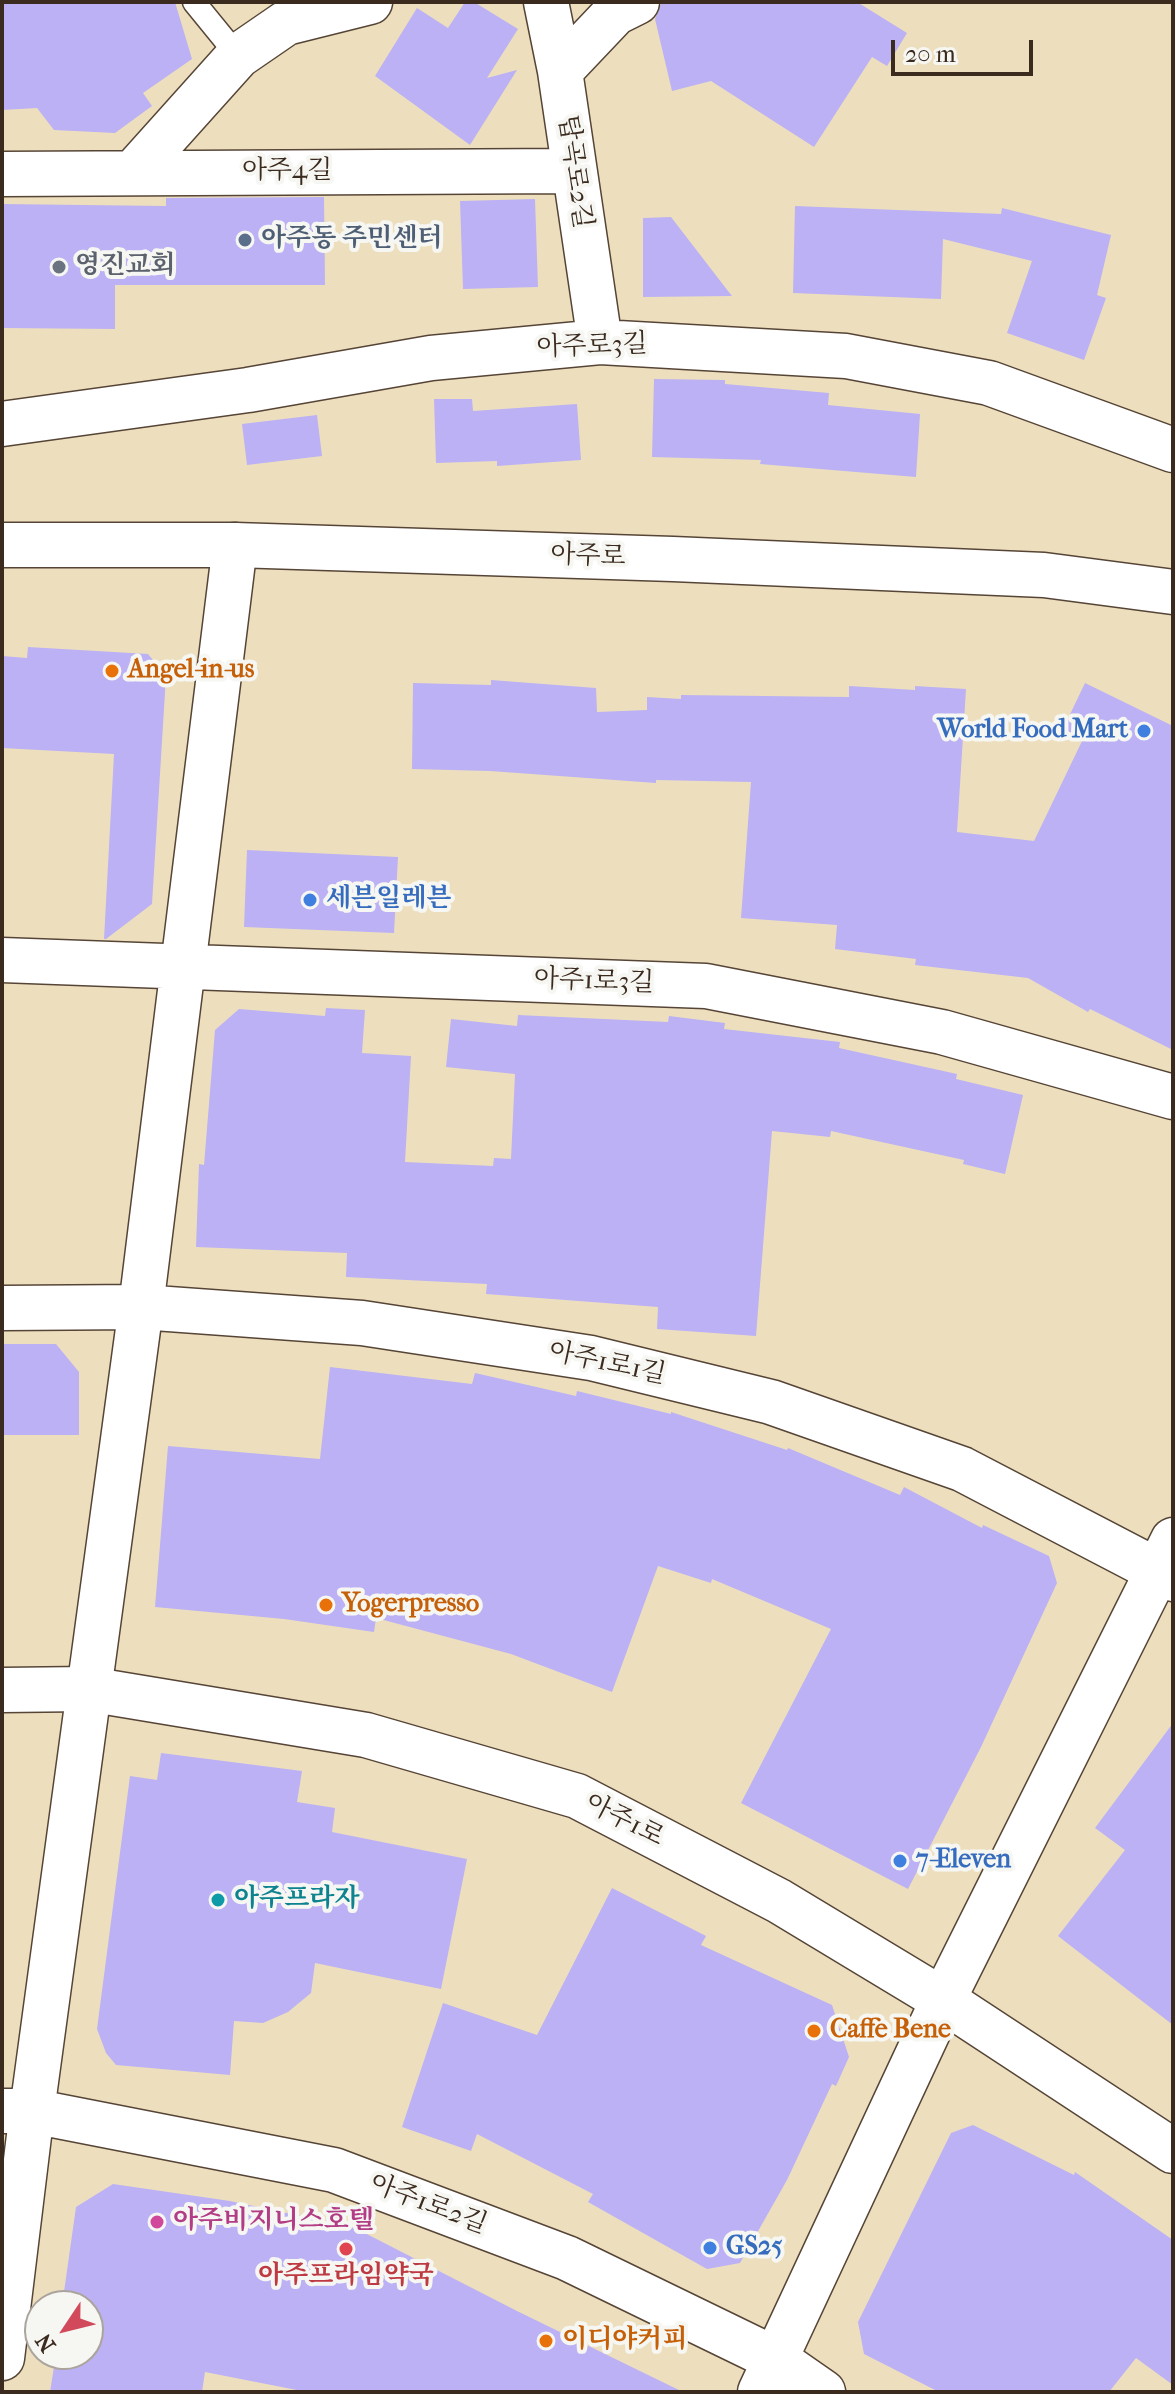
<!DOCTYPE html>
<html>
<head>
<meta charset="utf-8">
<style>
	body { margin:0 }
	#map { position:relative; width:1175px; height:2394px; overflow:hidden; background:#eddfbe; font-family:"IM FELL French Canon",serif }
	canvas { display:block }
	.frame { position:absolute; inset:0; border:4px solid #3b2a1e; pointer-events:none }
	.north { position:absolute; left:24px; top:2290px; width:80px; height:80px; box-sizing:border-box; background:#f6f6f2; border:2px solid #aba49d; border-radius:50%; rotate:235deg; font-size:22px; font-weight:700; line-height:32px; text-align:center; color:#3b2a1e }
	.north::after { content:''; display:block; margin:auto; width:28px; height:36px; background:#d1495b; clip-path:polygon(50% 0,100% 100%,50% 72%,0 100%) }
	.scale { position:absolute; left:891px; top:40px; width:142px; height:36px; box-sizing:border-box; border:4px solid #3b2a1e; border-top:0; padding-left:10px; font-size:24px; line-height:28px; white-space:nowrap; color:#3b2a1e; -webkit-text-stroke:6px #f6f6f2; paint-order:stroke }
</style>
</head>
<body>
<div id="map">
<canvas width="1175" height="2394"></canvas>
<div class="frame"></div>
<div class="north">N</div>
<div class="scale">20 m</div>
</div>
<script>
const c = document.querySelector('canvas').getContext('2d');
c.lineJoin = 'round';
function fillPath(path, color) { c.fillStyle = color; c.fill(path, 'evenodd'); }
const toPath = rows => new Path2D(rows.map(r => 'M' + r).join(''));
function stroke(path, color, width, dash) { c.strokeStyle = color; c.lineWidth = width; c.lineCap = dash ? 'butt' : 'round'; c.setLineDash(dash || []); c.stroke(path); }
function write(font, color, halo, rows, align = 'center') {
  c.font = font + ' "IM FELL French Canon","Noto Serif KR",serif'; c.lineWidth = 8; c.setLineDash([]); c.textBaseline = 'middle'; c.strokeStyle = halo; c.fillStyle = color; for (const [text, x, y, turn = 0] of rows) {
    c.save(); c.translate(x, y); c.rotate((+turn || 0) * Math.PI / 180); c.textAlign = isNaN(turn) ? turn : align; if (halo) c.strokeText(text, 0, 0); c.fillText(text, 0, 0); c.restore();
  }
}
const building = toPath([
	[2,2,175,2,192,59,143,93,152,106,115,133,54,130,37,108,2,110],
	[465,2,474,2,518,29,487,78,517,70,470,145,375,76,417,8,448,28],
	[662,2,857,2,907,33,887,66,872,57,814,147,711,81,672,91,655,19],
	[324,197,325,285,115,285,115,329,2,328,2,204,166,206,166,198],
	[535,199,538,287,463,289,460,201],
	[795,206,1001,214,1002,208,1111,235,1097,295,1106,298,1084,360,1007,333,1032,261,943,239,941,299,793,293],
	[671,217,728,291,732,296,643,297,643,218],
	[654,379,725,380,725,384,829,393,828,405,920,414,916,477,760,464,761,460,652,457],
	[434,399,472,399,473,411,577,404,581,460,497,466,497,461,436,463],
	[317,415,322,456,247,465,242,424],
	[28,647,148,654,166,676,152,904,106,939,104,939,114,754,2,748,2,656,27,658],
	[491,680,596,688,597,712,647,710,647,697,681,699,681,695,849,697,849,686,915,690,915,686,966,689,957,832,1034,841,1083,739,1063,729,1085,683,1173,726,1173,1050,1090,1009,1088,1012,1028,978,915,965,916,959,835,949,837,925,741,918,751,782,656,780,656,783,490,771,412,769,413,683,491,685],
	[247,850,398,857,394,933,244,927],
	[326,1008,365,1010,362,1053,411,1056,405,1162,493,1166,494,1158,511,1159,515,1074,446,1067,451,1019,517,1026,518,1015,668,1022,669,1016,725,1023,724,1029,840,1042,839,1048,957,1074,956,1079,1023,1095,1005,1174,963,1164,964,1160,831,1131,830,1137,772,1131,756,1336,657,1329,658,1307,486,1294,487,1284,346,1277,347,1253,196,1247,199,1164,204,1165,215,1030,239,1009,325,1016],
	[2,1344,56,1344,79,1372,79,1435,2,1435],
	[330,1367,472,1384,475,1373,576,1396,577,1391,671,1414,671,1412,787,1450,788,1448,900,1495,904,1487,982,1528,983,1525,1049,1556,1057,1583,981,1747,908,1889,741,1803,831,1629,712,1579,711,1583,658,1566,612,1692,511,1654,376,1618,374,1632,284,1619,155,1607,168,1446,320,1459],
	[1173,1723,1173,2025,1058,1936,1125,1850,1095,1828],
	[161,1753,302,1771,297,1802,335,1808,332,1832,467,1859,441,1989,315,1963,311,1993,288,2012,263,2023,234,2021,230,2075,116,2065,106,2053,97,2029,130,1776,157,1780],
	[612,1888,706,1936,701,1945,832,2005,849,2057,836,2086,832,2084,787,2180,740,2263,707,2269,588,2202,593,2194,477,2134,471,2151,402,2127,443,2003,537,2035],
	[973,2125,1074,2175,1075,2172,1173,2240,1173,2385,1136,2358,1109,2392,939,2392,864,2354,858,2322,951,2133],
	[113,2184,230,2201,353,2227,517,2311,683,2392,307,2392,205,2372,202,2392,50,2392,56,2354,88,2354,88,2306,62,2306,76,2207]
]);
const service = toPath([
	[194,2,238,56]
]);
const minor = toPath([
	[546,2,560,71,600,342],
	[560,71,615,13,637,2],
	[133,173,238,56,286,23,370,2],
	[2,174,572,171],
	[2,424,248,390,431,358,600,342,846,356,989,383,1173,450],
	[2,960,706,986,942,1032,1173,1097],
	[2,1308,141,1307,362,1323,591,1358,771,1402,962,1469,1173,1579],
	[4,2111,32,2111,334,2170,567,2258,777,2360,823,2392],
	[2,2358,32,2111,141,1307,235,545],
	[760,2392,943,2000,1173,1540]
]);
const tertiary = toPath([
	[2,545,235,545,673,559,1044,575,1173,592],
	[2,1690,88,1689,366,1735,577,1796,779,1901,943,2000,1173,2151]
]);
const markers = [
	[245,240,8,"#5c6f8a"],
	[59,267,8,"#6b7280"],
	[112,671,8,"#e8710a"],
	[1144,731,8,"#3f7fe0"],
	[310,900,8,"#3f7fe0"],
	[326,1605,8,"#e8710a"],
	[900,1861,8,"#3f7fe0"],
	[218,1900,8,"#0f9aa8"],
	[814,2031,8,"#e8710a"],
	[157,2222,8,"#d1479c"],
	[710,2248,8,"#3f7fe0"],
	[346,2249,8,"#e0444e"],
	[546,2341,8,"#e8710a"]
];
const streetNames = [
	["아주4길",287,172],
	["탑곡로2길",574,172,82],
	["아주로3길",592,347,-2],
	["아주로",588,557,2],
	["아주1로3길",594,982,2],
	["아주1로1길",607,1364,12],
	["아주1로",624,1821,27],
	["아주1로2길",428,2205,21]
];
const serviceNames = [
	["아주동 주민센터",261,240]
];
const worshipNames = [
	["영진교회",75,267]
];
const foodNames = [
	["Angel-in-us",128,671],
	["Yogerpresso",342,1605],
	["Caffe Bene",830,2031],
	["이디야커피",562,2341]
];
const shopNames = [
	["World Food Mart",1128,731,"right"],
	["세븐일레븐",326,900],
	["7-Eleven",916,1861],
	["GS25",726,2248]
];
const cultureNames = [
	["아주프라자",234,1900]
];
const hotelNames = [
	["아주비지니스호텔",173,2222]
];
const healthNames = [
	["아주프라임약국",346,2277]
];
fillPath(building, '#bbb1f4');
stroke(service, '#564536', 25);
stroke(minor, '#564536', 47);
stroke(tertiary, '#564536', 47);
stroke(service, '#fff', 22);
stroke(minor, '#fff', 44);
stroke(tertiary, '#fff', 44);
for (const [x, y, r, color] of markers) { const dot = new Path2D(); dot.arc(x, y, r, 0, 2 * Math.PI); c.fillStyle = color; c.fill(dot); stroke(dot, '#f6f6f2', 3); }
write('26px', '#3b2a1e', '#f6f6f2', streetNames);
write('bold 26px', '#4e5e75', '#f6f6f2', serviceNames, 'left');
write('bold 26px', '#5b616d', '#f6f6f2', worshipNames, 'left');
write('bold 26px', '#c56008', '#f6f6f2', foodNames, 'left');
write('bold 26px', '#366cbe', '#f6f6f2', shopNames, 'left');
write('bold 26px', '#0d838f', '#f6f6f2', cultureNames, 'left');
write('bold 26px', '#b23c85', '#f6f6f2', hotelNames, 'left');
write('bold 26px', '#be3a42', '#f6f6f2', healthNames);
</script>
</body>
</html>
